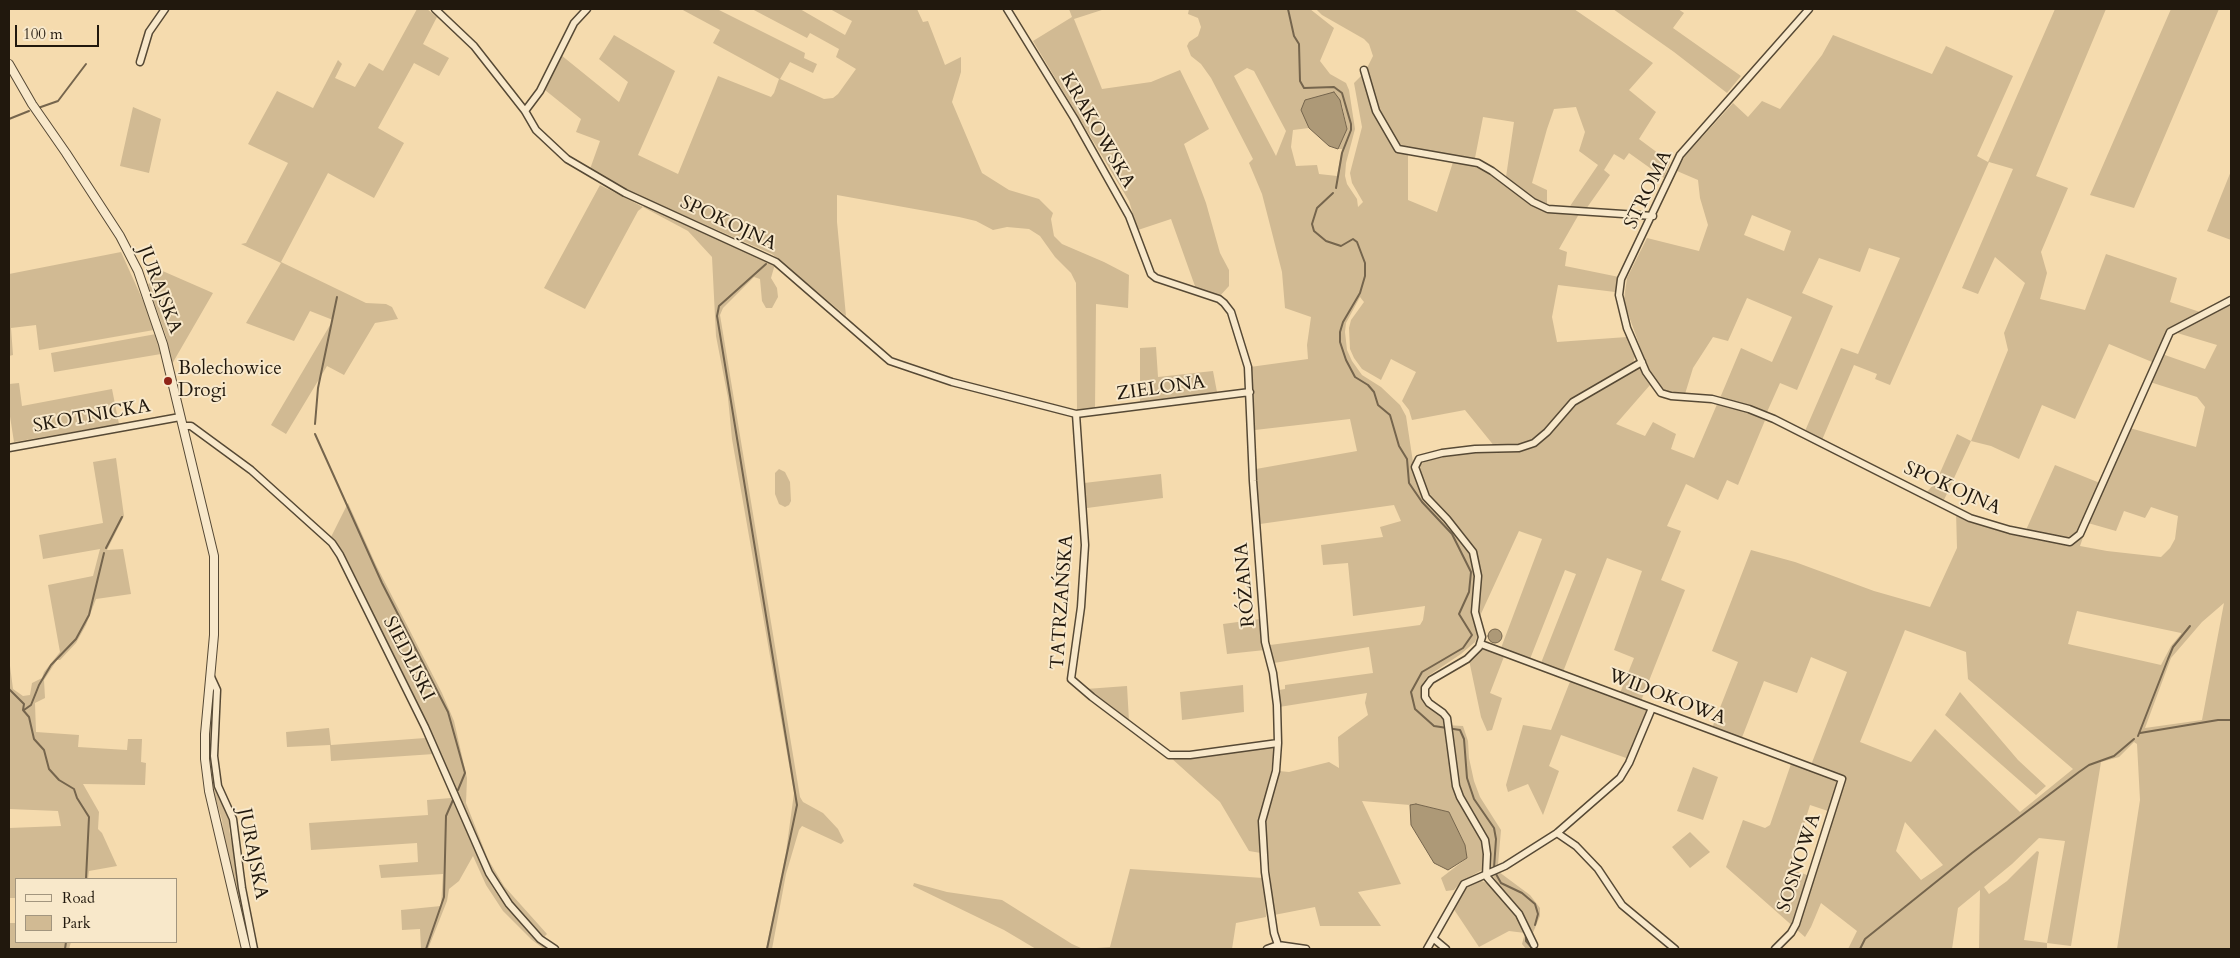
<!DOCTYPE html>
<html>
<head>
<meta charset="utf-8">
<style>
	body { margin:0 }
	#map { position:relative; width:2240px; height:958px; overflow:hidden; background:#f5dbae; font-family:Cardo,serif }
	canvas { display:block }
	.frame { position:absolute; inset:0; border:10px solid #21180d; pointer-events:none }
	.legend { position:absolute; left:15px; top:878px; width:162px; height:65px; box-sizing:border-box; background:#f8e8ca; border:1px solid #a2957e; margin:0; padding:6px 9px; list-style:none; font-size:15px; color:#21180d }
	.legend li { display:flex; align-items:center; gap:10px; height:25px }
	.legend b { width:25px; border:1px solid #a2957e }
	.scale { position:absolute; left:15px; top:25px; width:84px; height:22px; box-sizing:border-box; border:2px solid #21180d; border-top:0; padding-left:6px; font-size:15px; line-height:18px; white-space:nowrap; color:#21180d; -webkit-text-stroke:4px #f8e8ca; paint-order:stroke }
</style>
</head>
<body>
<div id="map">
<canvas width="2240" height="958"></canvas>
<div class="frame"></div>
<ul class="legend">
<li><b style="height:6px;background:#f8e8ca"></b>Road</li>
<li><b style="height:14px;background:#d1ba93"></b>Park</li>
</ul>
<div class="scale">100 m</div>
</div>
<script>
const c = document.querySelector('canvas').getContext('2d');
c.lineJoin = 'round';
function fillPath(path, color) { c.fillStyle = color; c.fill(path, 'evenodd'); }
const toPath = rows => new Path2D(rows.map(r => 'M' + r).join(''));
function stroke(path, color, width, dash) { c.strokeStyle = color; c.lineWidth = width; c.lineCap = dash ? 'butt' : 'round'; c.setLineDash(dash || []); c.stroke(path); }
function write(font, color, halo, rows, align = 'center') {
  c.font = font + ' Cardo,serif'; c.lineWidth = 4; c.setLineDash([]); c.textBaseline = 'middle'; c.strokeStyle = halo; c.fillStyle = color; for (const [text, x, y, turn = 0] of rows) {
    c.save(); c.translate(x, y); c.rotate((+turn || 0) * Math.PI / 180); c.textAlign = isNaN(turn) ? turn : align; if (halo) c.strokeText(text, 0, 0); c.fillText(text, 0, 0); c.restore();
  }
}
const green = toPath([
	[417,9,427,9,437,17,423,44,449,58,439,76,414,63,378,128,404,143,374,198,328,173,281,262,366,303,386,304,392,307,398,319,375,323,344,375,327,366,286,434,271,425,333,320,310,311,294,341,246,323,281,263,241,244,246,243,288,163,248,144,277,91,313,108,338,60,342,64,335,78,355,87,369,63,383,71],
	[681,9,717,9,805,53,804,58,817,64,813,73,790,62,780,79,824,99,833,98,838,94,856,69,836,57,839,49,810,33,807,38,752,9,800,9,845,35,852,21,830,9,917,9,923,22,928,21,945,65,961,57,961,72,952,102,982,173,1009,190,1039,199,1053,213,1051,219,1054,236,1062,244,1104,262,1129,275,1128,308,1096,304,1095,409,1077,411,1076,283,1071,273,1055,257,1040,236,1029,229,1007,227,993,230,976,221,959,217,837,195,837,222,846,316,772,254,624,189,590,169,600,141,576,132,581,119,545,90,561,55,619,102,628,82,599,59,614,35,675,71,638,155,678,174,718,76,771,97,774,93,779,79,713,43,720,30],
	[1069,9,1105,9,1074,19,1102,89,1151,82,1180,70,1209,129,1184,144,1206,203,1220,253,1229,270,1229,286,1219,297,1196,289,1171,219,1138,230,1129,201,1033,41,1072,17],
	[1189,9,1310,9,1334,28,1320,61,1330,74,1346,83,1349,90,1355,129,1346,163,1345,176,1347,184,1357,199,1358,207,1363,202,1352,183,1350,173,1362,127,1354,83,1365,72,1373,56,1369,44,1364,39,1322,15,1316,9,1574,9,1653,63,1629,90,1656,112,1639,139,1670,162,1664,178,1629,153,1624,160,1614,154,1604,170,1610,175,1586,209,1568,209,1598,165,1579,151,1585,132,1576,107,1554,109,1547,129,1532,183,1547,190,1547,207,1541,204,1506,177,1514,122,1483,117,1475,158,1472,160,1408,151,1408,200,1437,212,1453,162,1480,166,1546,212,1579,214,1559,249,1567,252,1565,266,1619,277,1615,292,1558,285,1552,317,1557,342,1627,337,1635,356,1633,363,1619,373,1636,367,1642,367,1650,385,1616,424,1645,436,1653,422,1676,434,1671,449,1694,458,1718,402,1766,418,1738,485,1727,480,1718,500,1686,484,1667,526,1681,531,1661,580,1685,590,1641,701,1620,693,1634,658,1614,650,1642,571,1607,558,1563,672,1541,663,1576,574,1565,570,1530,659,1501,648,1542,539,1519,531,1480,616,1478,608,1481,571,1473,547,1462,531,1433,502,1424,488,1419,470,1420,465,1429,459,1535,445,1550,434,1546,430,1533,442,1520,446,1495,447,1465,410,1412,420,1409,410,1402,401,1416,372,1391,359,1381,380,1362,369,1354,358,1350,349,1349,328,1351,320,1364,302,1360,297,1346,323,1345,332,1347,350,1352,361,1362,375,1381,387,1400,405,1406,416,1416,482,1424,499,1458,536,1469,554,1474,569,1479,632,1475,642,1461,654,1428,676,1423,683,1422,699,1427,706,1442,716,1445,725,1463,726,1468,741,1469,758,1474,781,1480,797,1501,830,1498,865,1482,870,1462,881,1454,890,1446,891,1441,878,1467,858,1465,845,1449,812,1416,804,1410,805,1362,801,1401,884,1358,892,1381,926,1320,926,1315,907,1274,915,1265,821,1279,771,1289,772,1329,762,1339,768,1338,737,1368,715,1365,703,1367,693,1279,707,1279,690,1285,689,1285,685,1373,673,1369,647,1274,663,1270,645,1420,625,1423,620,1425,606,1353,616,1348,563,1323,565,1321,545,1383,537,1380,527,1401,521,1394,505,1260,524,1256,469,1357,451,1350,419,1255,430,1250,367,1308,359,1307,345,1311,317,1285,308,1282,272,1270,225,1262,194,1249,163,1253,159,1211,78,1201,64,1191,56,1187,46,1189,42,1198,36,1201,27,1198,18,1188,14],
	[1247,68,1254,71,1286,131,1276,156,1234,76],
	[1334,92,1342,105,1347,128,1338,149,1342,149,1337,176,1319,174,1317,165,1296,166,1291,147,1293,130,1309,128],
	[1613,9,1678,9,1684,13,1673,28,1741,76,1727,93,1674,52],
	[2055,9,2106,9,2036,176,2068,188,2041,252,2047,273,2040,299,2085,310,2106,254,2177,278,2170,302,2200,312,2167,331,2152,362,2109,344,2075,419,2042,405,2019,459,1991,446,1971,441,1944,500,1926,493,1936,482,1957,434,1971,441,2008,350,2004,333,2025,283,1995,257,1978,294,1962,288,2013,169,1989,162,1890,385,1875,379,1877,374,1854,365,1822,440,1805,431,1841,348,1858,354,1900,258,1869,248,1860,272,1819,258,1802,293,1833,306,1797,390,1780,383,1767,412,1720,398,1741,348,1772,362,1792,317,1747,298,1728,341,1713,337,1693,368,1685,394,1663,391,1656,383,1643,355,1626,308,1624,299,1627,278,1647,238,1699,251,1708,225,1700,198,1698,180,1677,171,1685,156,1733,103,1748,117,1762,101,1780,109,1822,55,1833,35,1932,74,1946,46,2013,76,1977,156,1988,162],
	[1752,215,1791,231,1784,251,1744,235],
	[2171,9,2219,9,2134,208,2090,195],
	[133,107,161,119,149,173,120,166],
	[2231,171,2231,240,2207,231],
	[600,185,643,207,646,205,703,233,751,252,775,264,771,278,777,288,778,297,772,308,766,308,762,301,760,279,754,277,723,308,720,315,800,797,803,802,823,813,838,829,844,841,841,844,802,826,799,830,786,874,772,949,766,949,786,852,794,793,732,439,728,398,716,336,712,257,688,231,643,207,638,211,585,309,544,288],
	[121,252,145,305,154,330,39,350,36,325,11,328,13,355,9,356,9,274],
	[158,269,213,293,172,364,166,336,148,285],
	[2231,302,2231,949,2117,949,2140,800,2137,744,2134,742,2119,757,2101,762,2071,946,2047,943,2047,949,1979,949,1980,890,1958,908,1952,949,1848,949,1857,931,1821,903,1811,927,1805,937,1726,867,1743,820,1765,828,1770,825,1791,764,1838,782,1839,785,1831,812,1810,805,1790,869,1813,877,1844,780,1811,765,1847,672,1811,657,1797,693,1764,681,1741,740,1712,728,1738,662,1712,651,1751,550,1795,562,1874,591,1930,607,1957,548,1956,511,1975,523,2014,534,2071,544,2076,541,2081,536,2130,428,2196,447,2205,407,2197,397,2150,382,2162,354,2205,369,2217,345,2174,332],
	[2151,507,2178,516,2175,539,2170,548,2161,557,2107,551,2080,546,2088,523,2116,531,2124,511,2145,518],
	[2224,603,2202,720,2145,728,2171,658,2202,622],
	[2077,611,2181,633,2181,634,2171,646,2161,665,2068,644],
	[1905,630,1966,652,1968,679,2073,769,2020,812,1935,729,1911,762,1860,742],
	[1905,822,1943,865,1921,880,1896,851],
	[2039,838,2065,841,2047,943,2024,940,2039,852,2037,851,2007,881,1989,894,1984,887,2012,864],
	[156,334,161,354,54,372,51,353],
	[1156,347,1158,377,1213,371,1217,392,1140,403,1140,348],
	[19,383,22,406,112,389,119,424,14,442,9,410,9,384],
	[116,458,124,516,107,550,123,549,131,594,96,599,86,625,76,643,60,660,57,660,44,680,45,698,35,703,36,732,79,735,78,747,127,750,128,739,142,739,141,762,146,763,145,785,83,784,99,812,98,829,102,833,117,866,89,871,88,879,16,879,16,898,9,898,9,828,61,826,58,811,9,809,9,658,13,689,23,696,30,695,32,683,42,678,44,672,60,652,48,585,93,576,100,549,43,559,39,535,103,523,93,462],
	[2055,465,2100,483,2077,535,2070,540,2026,530],
	[779,469,785,472,790,482,791,501,789,505,785,507,779,504,775,494,775,473],
	[1161,474,1163,498,1087,508,1084,483],
	[348,503,376,565,442,693,454,721,467,778,466,803,488,859,504,886,547,934,544,937,517,909,503,892,491,873,463,804,429,730,344,553,331,537],
	[1260,619,1265,650,1227,654,1223,624],
	[1487,647,1505,654,1490,693,1502,698,1492,730,1487,731,1481,717,1469,660,1481,648],
	[1571,679,1648,710,1629,759,1561,735,1549,766,1559,771,1543,815,1528,784,1508,792,1506,785,1523,725,1551,730],
	[1243,685,1244,712,1182,720,1180,692],
	[1127,686,1129,721,1086,689],
	[213,692,216,787,229,820,229,829,252,949,248,949,225,845,222,820,209,777,207,735],
	[1960,692,2018,760,2046,786,2036,795,1945,715],
	[329,728,331,745,425,738,434,754,331,761,330,745,287,747,286,732],
	[1275,746,1271,772,1260,817,1261,853,1249,851,1220,802,1170,757,1184,758],
	[1693,767,1718,777,1703,820,1677,811],
	[451,798,491,885,499,897,546,946,544,949,532,940,503,911,486,885,473,856,459,881,449,889,447,901,428,949,409,949,421,948,420,929,402,930,401,910,441,906,443,874,381,878,379,865,418,862,417,843,311,850,309,823,428,815,427,800],
	[1690,832,1710,852,1690,868,1672,847],
	[1130,869,1263,878,1266,917,1236,923,1232,949,1036,949,1004,930,913,886,914,883,947,892,1002,900,1072,944,1083,949,1110,947],
	[1499,872,1530,895,1540,908,1540,916,1532,935,1493,876],
	[1479,880,1492,885,1511,905,1535,949,1526,949,1522,944,1525,933,1509,931,1479,947,1453,908,1464,888],
	[9,923,16,923,16,942,71,942,69,949,9,949]
]);
const water = toPath([
	[1334,92,1340,100,1347,129,1338,149,1329,146,1309,128,1301,110,1305,100,1334,92],
	'1488 636a7 7 0 1 1 14 0a7 7 0 1 1-14 0Z',
	[1416,804,1449,812,1465,845,1467,858,1448,870,1434,863,1411,825,1410,805,1416,804]
]);
const stream = toPath([
	[1288,9,1294,36,1299,44,1300,81,1304,88,1334,87,1342,93,1351,124,1351,130,1342,153,1336,188],
	[38,108,58,101,86,64],
	[9,119,29,111],
	[1333,193,1317,208,1312,224,1314,231,1326,241,1341,246,1353,239,1357,242,1365,263,1365,276,1360,293,1343,322,1340,332,1340,342,1346,360,1355,377,1368,385,1374,392,1378,405,1390,415,1399,446,1407,459,1409,483,1422,502,1452,534,1471,572,1469,592,1459,614,1472,635,1463,648,1422,672,1411,692,1415,709,1434,726,1460,730,1464,739,1467,778,1474,799,1494,828,1496,839,1494,868],
	[766,264,719,306,717,316,797,805,767,949],
	[315,424,318,388,337,297],
	[315,434,382,583,448,712,465,773,458,790],
	[106,548,122,517],
	[9,689,24,704,23,710,29,717,34,739,44,750,49,769,59,780,74,789,77,798,89,817,86,879],
	[24,710,31,705,39,685,51,665,76,639,89,615,104,553],
	[2140,733,2218,720,2231,720],
	[2138,736,2168,659,2173,647,2190,626],
	[1496,874,1501,883,1522,893,1535,904,1538,914,1535,925],
	[1526,937,1526,941,1533,949],
	[65,949,66,942],
	[426,949,444,897,446,816,453,800],
	[1860,949,1865,939,1972,853,2079,772,2089,765,2114,756,2134,739]
]);
const minor = toPath([
	[435,9,474,46,525,111,536,130,567,159,625,193,776,262,890,361,952,382,1076,414,1250,392],
	[1007,9,1074,118,1129,216,1151,274,1156,278,1219,299,1224,303,1231,312,1248,367,1253,481,1265,642,1273,673,1277,705,1278,743,1276,771,1262,821,1265,872,1274,933,1278,945],
	[1809,9,1680,155,1621,279,1619,295,1627,328,1646,372,1661,393,1671,396,1712,399,1749,409,1774,419,1970,518,2010,530,2070,542,2080,534,2170,332,2231,300],
	[140,62,149,32,165,9],
	[1364,70,1376,111,1398,149,1478,163,1492,171,1533,202,1548,209,1653,216],
	[525,111,540,91,574,23,587,9],
	[1076,414,1085,545,1081,607,1071,679,1092,697,1169,755,1190,755,1278,743],
	[183,426,191,426,251,470,332,543,340,555,425,727,489,873,509,904,540,939,555,949],
	[9,448,180,417],
	[1481,644,1842,779,1796,924,1791,933,1775,949],
	[211,677,217,690,214,756,218,786,233,819,242,888,254,949],
	[1557,833,1576,846,1598,869,1622,905,1675,949],
	[1434,939,1446,949],
	[1534,945,1519,914,1486,876,1487,854,1485,840,1460,797,1456,786,1447,718,1443,713,1429,703,1425,697,1425,688,1431,680,1467,659,1479,647,1482,637,1475,612,1478,576,1473,552,1447,519,1426,497,1415,467,1419,459,1442,453,1475,449,1519,448,1534,443,1547,432,1573,402,1642,362],
	[1267,949,1278,945,1306,949],
	[1427,949,1464,884,1505,866,1557,833,1620,778,1629,763,1652,708]
]);
const tertiary = toPath([
	[9,64,32,104,66,153,120,236,138,271,163,344,214,556,214,635,205,734,205,759,209,791,246,949]
]);
const markers = [
	[168,381,5,"#8f2418"]
];
const streetNames = [
	["KRAKOWSKA",1097,131,60],
	["STROMA",1649,190,-64],
	["SPOKOJNA",728,224,25],
	["JURAJSKA",159,290,69],
	["ZIELONA",1161,389,-8],
	["SKOTNICKA",92,417,-10],
	["SPOKOJNA",1952,489,24],
	["RÓŻANA",1246,585,-95],
	["TATRZAŃSKA",1063,602,-86],
	["SIEDLISKI",408,659,63],
	["WIDOKOWA",1667,698,21],
	["JURAJSKA",252,854,79],
	["SOSNOWA",1800,863,-72]
];
const poiNames = [
	["Bolechowice",178,370],
	["Drogi",178,392]
];
fillPath(green, '#d1ba93');
fillPath(water, '#ad9977');
stroke(water, '#75654d', 1);
stroke(stream, '#75654d', 2);
stroke(minor, '#564935', 9);
stroke(tertiary, '#564935', 10);
stroke(minor, '#f8e8ca', 6);
stroke(tertiary, '#f8e8ca', 8);
for (const [x, y, r, color] of markers) { const dot = new Path2D(); dot.arc(x, y, r, 0, 2 * Math.PI); c.fillStyle = color; c.fill(dot); stroke(dot, '#f8e8ca', 2); }
write('19px', '#21180d', '#f8e8ca', streetNames);
write('19px', '#21180d', '#f8e8ca', poiNames, 'left');
</script>
</body>
</html>
